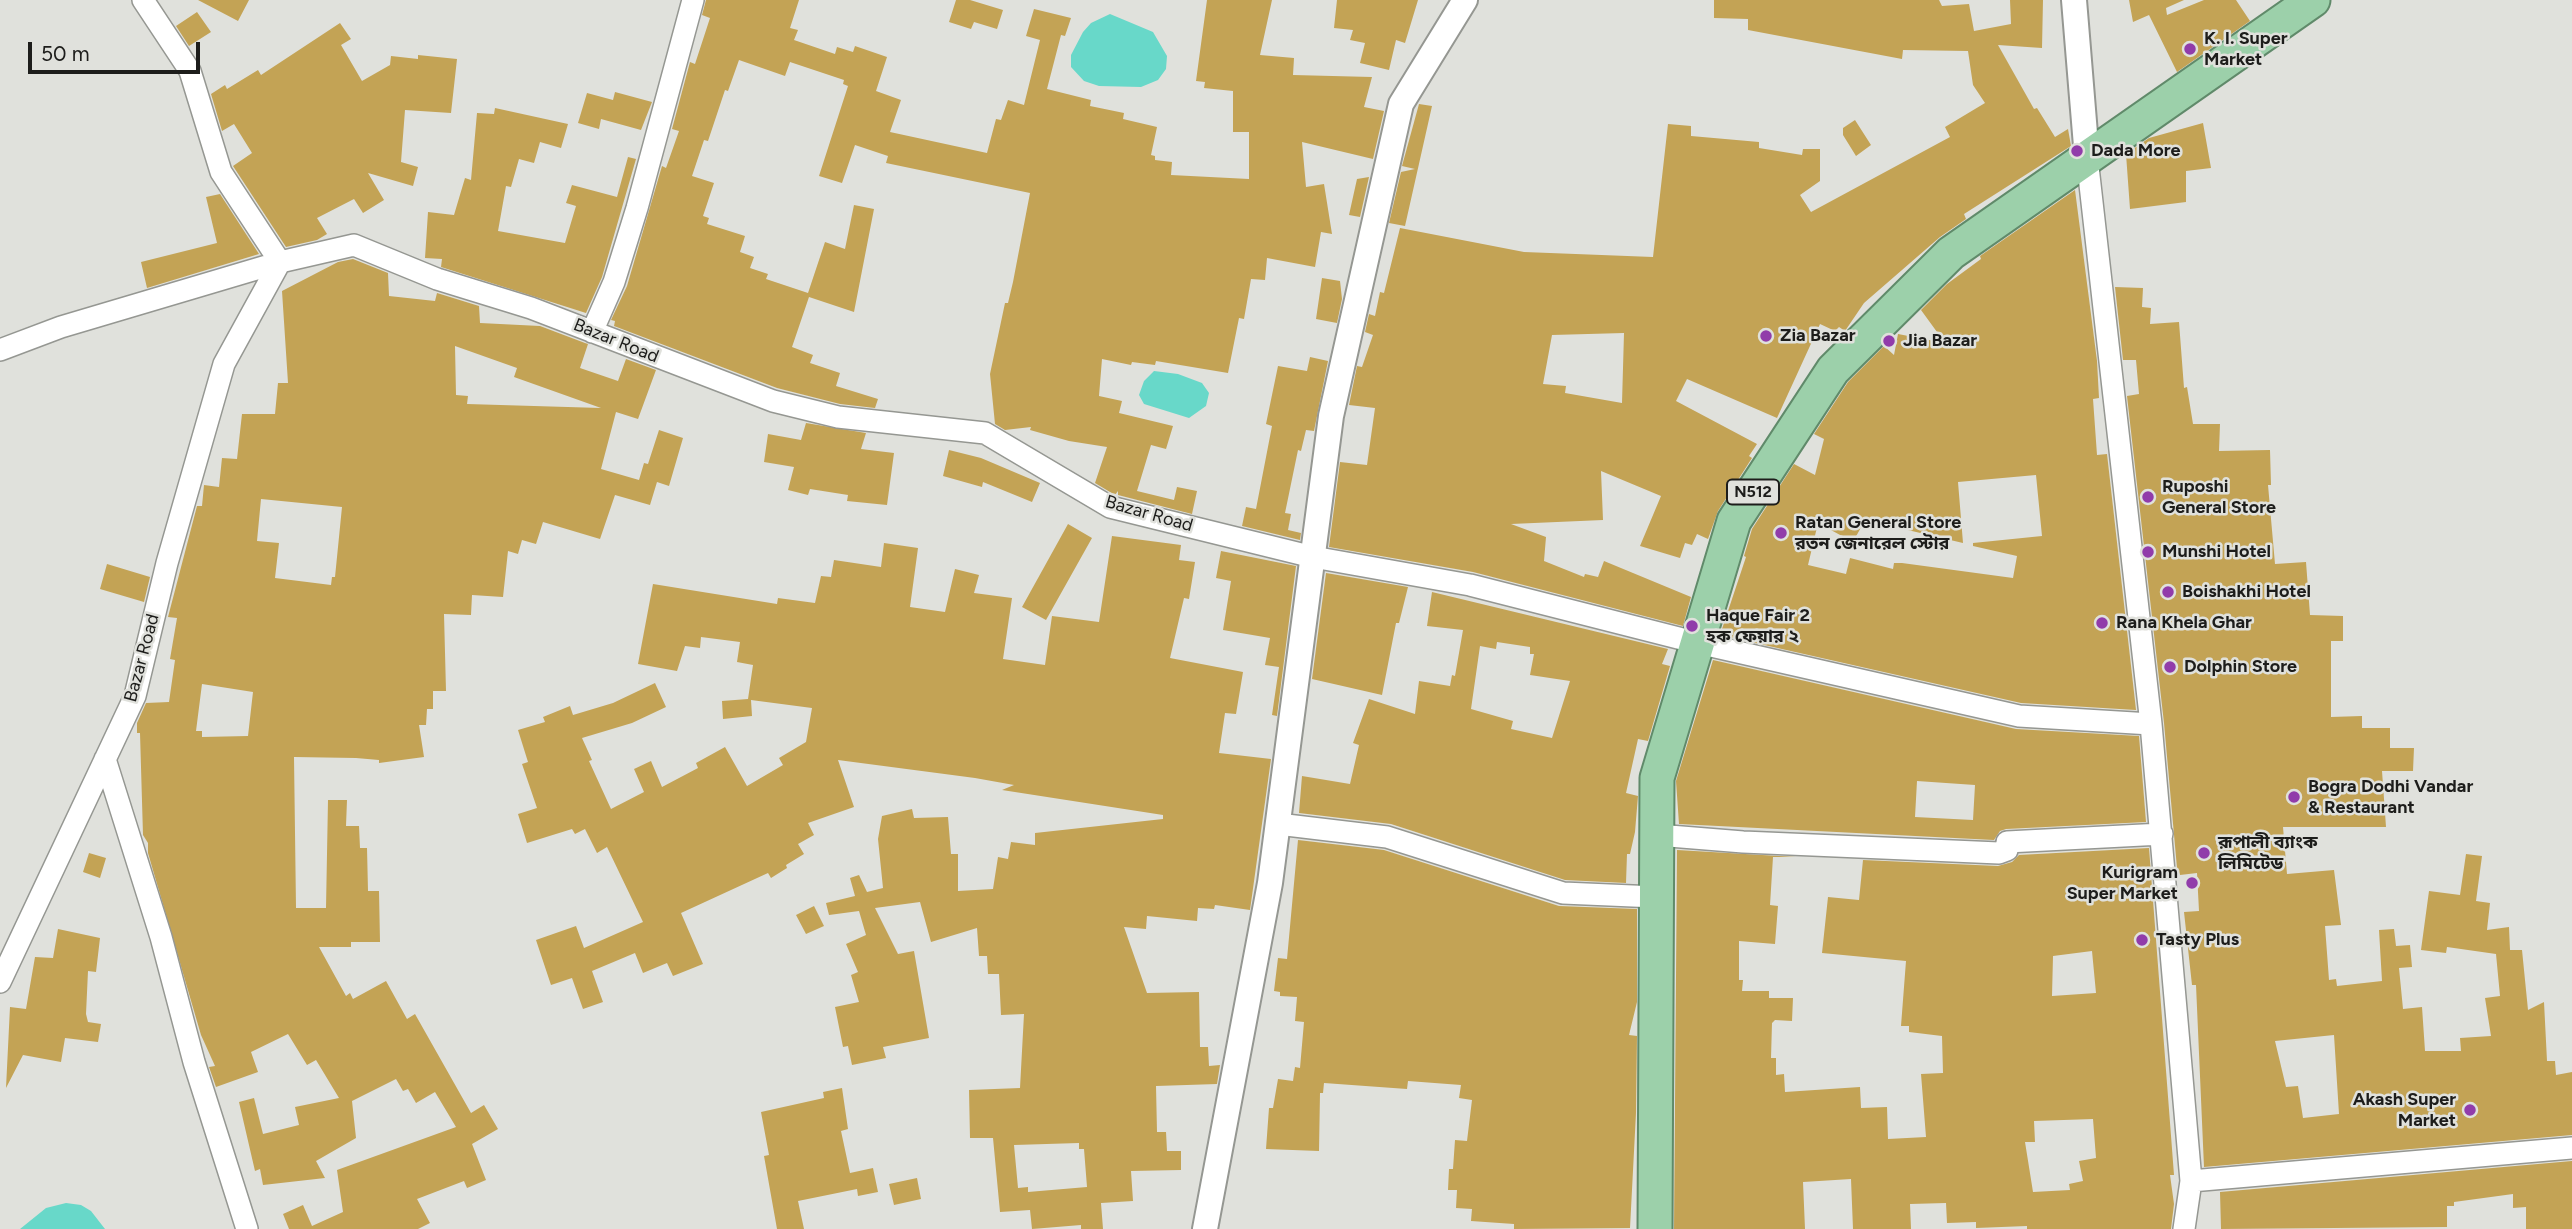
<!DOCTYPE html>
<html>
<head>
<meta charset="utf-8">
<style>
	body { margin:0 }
	#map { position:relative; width:2572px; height:1229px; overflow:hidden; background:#e0e1dc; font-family:Figtree,sans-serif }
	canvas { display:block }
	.scale { position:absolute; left:28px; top:42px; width:172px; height:32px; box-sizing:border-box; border:4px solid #1d1d1b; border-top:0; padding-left:9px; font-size:21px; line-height:24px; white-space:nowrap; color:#1d1d1b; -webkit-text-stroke:5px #e0e1dc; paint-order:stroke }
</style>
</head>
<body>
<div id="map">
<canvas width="2572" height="1229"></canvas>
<div class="scale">50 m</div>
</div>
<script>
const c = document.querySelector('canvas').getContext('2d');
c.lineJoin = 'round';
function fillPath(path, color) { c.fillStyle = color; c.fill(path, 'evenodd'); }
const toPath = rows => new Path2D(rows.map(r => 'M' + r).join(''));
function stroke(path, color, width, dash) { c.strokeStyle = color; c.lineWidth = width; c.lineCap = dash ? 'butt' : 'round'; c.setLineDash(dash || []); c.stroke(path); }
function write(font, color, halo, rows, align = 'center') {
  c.font = font + ' Figtree,"Noto Sans Bengali",sans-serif'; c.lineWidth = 5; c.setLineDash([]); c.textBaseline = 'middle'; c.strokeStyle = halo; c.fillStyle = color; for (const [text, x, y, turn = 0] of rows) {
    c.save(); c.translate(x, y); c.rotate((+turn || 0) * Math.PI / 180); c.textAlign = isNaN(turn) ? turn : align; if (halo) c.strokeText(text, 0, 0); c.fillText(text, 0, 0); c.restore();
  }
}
const water = toPath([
	[1110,14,1153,32,1167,56,1166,69,1158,80,1141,87,1099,86,1084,81,1071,67,1071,55,1083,32,1091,23],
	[1154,371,1178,374,1202,383,1209,393,1206,406,1189,418,1144,404,1139,395,1144,381],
	[66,1203,81,1205,91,1211,105,1229,20,1229,46,1208]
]);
const building = toPath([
	[198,0,249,0,238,21],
	[706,0,799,0,790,28,798,30,794,40,835,54,837,47,853,52,855,46,887,57,876,91,901,100,890,132,987,153,996,119,1001,120,1008,100,1024,105,1040,40,1026,36,1034,9,1071,18,1065,36,1061,35,1047,89,1091,100,1090,106,1124,113,1123,119,1157,127,1151,155,1155,156,1155,160,1172,162,1171,175,1249,179,1249,132,1233,132,1233,91,1204,88,1205,82,1196,81,1207,0,1272,0,1260,55,1294,58,1293,75,1372,77,1364,107,1384,111,1373,159,1302,142,1306,187,1324,184,1332,234,1321,232,1315,267,1267,258,1265,280,1251,279,1244,319,1239,318,1228,373,1156,361,1155,365,1132,362,1131,365,1102,359,1099,396,1122,401,1119,413,1173,426,1166,449,1151,445,1137,491,1174,500,1177,487,1197,491,1192,514,1118,495,1118,491,1115,495,1095,483,1107,447,1069,441,1030,430,1031,427,1005,430,995,424,990,374,1005,303,1008,303,1013,282,1030,193,886,163,888,156,855,145,842,183,819,176,848,86,843,84,844,80,790,62,785,76,739,60,728,91,725,90,708,141,704,140,692,176,714,183,703,216,709,218,707,224,745,236,740,252,754,257,750,268,768,274,766,279,808,293,825,242,845,249,854,205,874,209,854,312,809,297,792,347,813,355,810,363,840,373,836,386,878,399,875,408,840,404,777,388,614,326,615,321,611,320,627,286,662,166,666,168,679,131,672,129,690,62,695,64,710,18,702,15],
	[956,0,970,0,1003,10,997,29,974,22,971,29,949,22],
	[1337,0,1418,0,1405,43,1396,40,1389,70,1360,63,1365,43,1350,40,1353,30,1334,28],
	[1714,0,1939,0,1942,6,1969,4,1974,31,2011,24,2010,0,2043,0,2042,48,1998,45,2034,109,2037,108,2055,137,2068,129,2071,146,1964,214,1966,219,1940,237,1864,303,1845,331,1839,327,1835,331,1820,324,1777,418,1687,379,1676,401,1757,444,1749,456,1752,458,1718,511,1708,539,1697,534,1692,545,1685,543,1680,558,1640,546,1661,496,1601,471,1603,520,1511,524,1546,537,1544,561,1584,577,1585,574,1598,577,1604,561,1691,597,1683,626,1473,572,1329,547,1340,462,1367,465,1375,408,1349,405,1357,366,1362,367,1373,335,1365,332,1369,314,1375,316,1380,292,1384,293,1400,228,1524,252,1653,257,1668,124,1691,126,1691,136,1759,142,1759,148,1802,155,1803,149,1820,149,1820,181,1800,195,1811,212,1950,137,1945,127,1985,103,1973,85,1968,51,1903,50,1902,59,1748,30,1748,19,1714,18],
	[1624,333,1622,403,1565,393,1566,386,1543,384,1552,335],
	[2129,0,2184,0,2166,8,2167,15,2204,0,2236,0,2250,21,2177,72,2149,15,2133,22],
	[197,12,211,32,189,46,176,26],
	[340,23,351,39,341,45,362,81,390,65,391,56,418,59,418,55,457,59,451,113,405,110,401,162,418,167,413,186,368,173,384,200,363,213,354,199,317,218,327,234,317,240,286,247,233,166,252,153,234,124,222,131,211,94,225,85,227,89,258,70,261,75],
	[615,92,652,102,641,130,601,119,599,129,578,123,587,93,613,100],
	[1419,104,1432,106,1405,226,1389,223,1401,172,1415,169,1402,166],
	[495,108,568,124,561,148,540,142,534,163,519,159,511,187,506,186,498,231,565,243,576,206,566,203,572,185,617,197,628,157,636,159,602,277,586,313,441,267,442,259,425,258,428,212,454,215,465,178,471,180,477,113,494,114],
	[1855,120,1871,145,1856,156,1843,135,1843,128],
	[2203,123,2211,168,2186,171,2186,202,2130,209,2126,154,2149,138],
	[1369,177,1360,217,1349,215,1357,179],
	[2075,190,2097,361,2099,398,2093,399,2097,455,2107,454,2136,710,2021,703,1720,635,1746,557,1744,556,1752,529,1794,464,1815,475,1824,439,1814,434,1848,382,1884,346,1894,355,1898,334,1945,343,1921,310,1947,284,1981,259,1980,256],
	[2036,475,2042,536,1973,543,1973,546,2017,556,2013,578,1902,563,1894,563,1893,569,1850,558,1846,574,1808,565,1818,523,1853,542,1865,520,1963,543,1958,482],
	[220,194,259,254,147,288,141,262,217,243,206,197],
	[353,259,388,273,389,296,435,301,437,293,479,306,480,323,540,326,585,343,588,344,580,368,618,381,626,359,656,370,638,419,616,412,601,469,639,480,644,463,648,464,659,430,683,438,669,486,657,482,650,505,615,495,600,539,543,522,536,544,522,540,518,554,508,551,503,597,472,595,471,615,444,614,446,691,433,691,433,709,427,709,426,725,419,725,424,757,379,763,379,760,356,758,294,757,296,908,326,908,328,800,347,800,346,826,359,826,360,848,367,848,368,891,379,891,380,942,351,942,351,947,319,947,346,996,350,993,353,999,386,981,407,1019,415,1014,471,1113,484,1105,498,1129,472,1144,486,1180,467,1188,464,1181,417,1199,430,1223,418,1229,289,1229,283,1214,303,1205,312,1226,343,1212,337,1170,456,1127,435,1092,416,1103,408,1089,403,1091,396,1079,352,1101,356,1138,316,1161,325,1178,263,1185,260,1169,255,1171,239,1102,254,1098,263,1134,299,1125,295,1107,339,1098,316,1060,307,1065,288,1034,251,1052,258,1072,216,1087,209,1067,215,1066,201,1035,148,853,148,843,143,835,140,733,137,733,137,723,146,703,169,702,175,660,170,659,177,618,168,617,197,506,202,506,204,485,219,487,222,458,237,459,242,414,275,414,278,383,288,383,282,291,338,262],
	[455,346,517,368,514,377,601,408,467,404,468,396,456,395],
	[261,499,342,507,335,577,332,577,331,585,275,578,279,543,257,541],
	[202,684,253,692,248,736,202,737,202,731,196,731],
	[1322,278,1340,281,1342,299,1337,323,1316,319],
	[2115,287,2143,288,2142,307,2151,308,2150,324,2179,322,2184,388,2187,387,2193,424,2220,424,2219,451,2270,450,2271,485,2268,485,2275,564,2306,562,2310,615,2343,616,2343,641,2331,641,2331,717,2362,716,2362,728,2390,728,2390,748,2414,748,2413,771,2382,771,2386,827,2283,827,2287,874,2334,870,2341,925,2325,926,2329,980,2336,979,2337,986,2382,981,2379,930,2394,929,2396,946,2410,945,2412,967,2399,968,2403,1009,2422,1007,2425,1051,2461,1051,2460,1038,2491,1036,2485,998,2500,996,2496,954,2447,947,2446,953,2421,950,2429,891,2460,895,2466,854,2482,856,2476,901,2490,903,2487,930,2509,927,2510,950,2522,950,2528,1010,2544,1002,2547,1061,2555,1061,2556,1075,2572,1072,2572,1135,2204,1167,2196,985,2192,985,2184,912,2199,911,2197,873,2180,875,2177,868,2164,723,2127,396,2139,394,2136,360,2123,360],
	[2334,1035,2339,1114,2303,1118,2298,1086,2286,1087,2275,1041],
	[1310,357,1328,361,1314,431,1306,430,1301,451,1298,450,1285,513,1291,514,1288,530,1301,533,1300,540,1242,526,1246,507,1256,509,1272,426,1266,424,1278,366,1307,371],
	[806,423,866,433,861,449,894,453,887,505,847,501,848,495,810,489,808,495,788,490,794,467,764,462,768,434,801,440],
	[949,450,981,458,1040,483,1032,502,983,482,982,487,943,476],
	[1068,524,1092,538,1046,620,1022,607],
	[1112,536,1181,545,1179,560,1195,562,1189,599,1184,598,1170,658,1243,672,1236,714,1225,713,1219,753,1271,759,1250,910,1215,905,1214,909,1198,908,1197,921,1147,916,1146,929,1124,927,1147,993,1199,992,1200,1047,1208,1047,1209,1066,1220,1065,1217,1084,1156,1086,1157,1132,1166,1132,1167,1151,1181,1151,1181,1170,1131,1171,1133,1201,1101,1203,1103,1229,1081,1229,1081,1225,1032,1229,1030,1210,1000,1212,993,1138,970,1138,969,1090,1020,1088,1024,1014,1001,1015,999,974,988,974,987,956,979,956,977,928,931,942,920,902,875,908,898,954,914,951,929,1038,883,1047,886,1058,852,1065,848,1046,843,1047,835,1007,859,1002,851,975,858,972,846,944,866,935,859,911,829,915,826,903,855,896,850,878,859,875,867,892,883,888,878,839,882,816,912,809,914,818,948,817,951,854,958,854,958,891,993,889,998,857,1008,859,1011,842,1035,845,1035,833,1163,819,1163,815,1002,790,1014,785,975,778,838,760,854,807,808,823,814,835,798,844,804,854,786,865,787,868,771,878,768,873,681,913,703,964,673,976,667,963,643,973,635,953,592,971,603,1002,583,1009,572,978,551,985,536,940,576,926,584,948,643,922,607,847,597,853,585,829,575,834,572,829,527,843,518,814,537,808,522,764,528,762,518,730,545,722,543,717,570,706,573,715,613,703,655,683,666,707,632,723,582,738,592,760,589,761,611,809,644,792,634,769,651,761,662,787,698,768,696,763,725,747,747,786,783,765,779,758,806,742,812,708,751,700,752,716,723,719,722,701,748,699,753,665,737,662,740,642,701,637,700,648,685,646,677,671,638,664,653,584,777,604,778,598,815,603,821,576,831,577,834,560,881,567,884,543,918,548,910,607,945,612,955,569,979,575,974,593,1012,598,1003,659,1045,665,1052,616,1099,622],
	[1079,1143,1079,1149,1084,1149,1087,1187,1028,1192,1028,1187,1018,1188,1014,1145],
	[1221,551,1296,566,1277,716,1272,715,1279,667,1265,665,1270,638,1223,630,1231,581,1216,578],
	[107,564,150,577,144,602,100,589],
	[1326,573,1408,587,1399,623,1396,623,1382,695,1312,679],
	[1432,592,1668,649,1662,664,1670,666,1648,741,1638,739,1626,793,1638,796,1635,832,1630,854,1627,854,1626,883,1565,880,1391,824,1299,813,1302,776,1350,784,1359,745,1353,743,1369,699,1415,714,1419,681,1450,686,1452,675,1455,676,1463,630,1427,626],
	[1497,642,1530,647,1530,654,1534,654,1530,675,1570,681,1552,738,1511,729,1513,721,1471,709,1480,646,1496,649],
	[1713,660,2016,729,2139,736,2146,822,2006,829,2000,831,1994,840,1679,824,1676,781],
	[1917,781,1975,785,1973,820,1915,817],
	[1298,840,1384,850,1559,906,1637,909,1637,1002,1629,1035,1637,1036,1636,1113,1630,1228,1514,1229,1514,1224,1471,1221,1472,1209,1456,1208,1457,1190,1448,1190,1449,1169,1453,1169,1455,1140,1467,1141,1472,1100,1459,1098,1461,1085,1408,1081,1407,1089,1324,1083,1323,1093,1320,1093,1319,1151,1266,1149,1269,1108,1273,1108,1278,1079,1293,1081,1295,1067,1300,1068,1304,1022,1295,1021,1297,997,1280,996,1280,992,1274,991,1278,958,1287,959],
	[2149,848,2174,1175,2170,1175,2174,1204,2171,1229,2027,1229,2027,1226,1976,1228,1976,1222,1947,1223,1946,1203,1910,1204,1911,1229,1853,1229,1851,1179,1803,1182,1805,1229,1674,1229,1677,850,1796,857,1773,857,1770,905,1778,906,1775,944,1739,941,1739,980,1743,980,1742,991,1769,991,1769,998,1793,998,1792,1021,1775,1020,1772,1023,1771,1058,1776,1058,1776,1075,1784,1074,1785,1092,1860,1087,1861,1108,1887,1107,1888,1139,1926,1137,1921,1074,1943,1073,1942,1036,1909,1032,1909,1026,1901,1026,1906,961,1822,953,1828,897,1859,900,1863,860,1998,866,2012,862,2019,855],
	[2092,951,2096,993,2052,996,2053,956],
	[2093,1119,2096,1158,2079,1161,2083,1181,2069,1184,2070,1190,2033,1192,2025,1142,2035,1142,2034,1121],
	[89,853,106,858,100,878,83,872],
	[814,906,824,926,806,934,796,915],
	[58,929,100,938,96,972,88,971,86,1014,88,1022,101,1024,98,1042,65,1038,61,1062,23,1055,6,1088,10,1007,26,1009,35,957,53,958],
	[842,1088,848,1129,841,1131,850,1173,873,1168,878,1192,858,1196,857,1189,798,1201,804,1229,777,1229,764,1156,769,1155,761,1112,824,1098,823,1092],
	[2572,1161,2572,1229,2526,1229,2526,1207,2513,1208,2513,1194,2454,1202,2454,1206,2447,1206,2447,1227,2221,1229,2220,1192],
	[917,1178,921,1199,894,1205,889,1184]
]);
const minor = toPath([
	[2087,158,2151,724,2191,1181,2572,1148],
	[592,332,614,282,637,208,693,0],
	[0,350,61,327,280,262,221,172,190,71,143,0],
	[105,759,161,937,194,1062,247,1229],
	[1278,824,1387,837,1563,893,1656,897],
	[1657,835,1743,842,1999,853,2007,850,2007,842,2162,834],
	[0,982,135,696,167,563,224,364,280,262,354,245,437,279,531,308,773,401,838,417,985,433,1110,507,1313,557,1470,585,1698,643,2019,716,2151,724],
	[2184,1229,2191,1181]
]);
const tertiary = toPath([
	[2074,0,2087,158],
	[1205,1229,1270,883,1331,416,1401,104,1465,0]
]);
const trunk = toPath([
	[1655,1229,1657,778,1734,521,1833,370,1951,253,2313,0]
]);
const markers = [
	[2190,49,7,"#913caa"],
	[2077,151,7,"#913caa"],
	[1766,336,7,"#913caa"],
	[1889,341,7,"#913caa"],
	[2148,497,7,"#913caa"],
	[1781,533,7,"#913caa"],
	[2148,552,7,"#913caa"],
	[2168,592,7,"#913caa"],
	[2102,623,7,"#913caa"],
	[1692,626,7,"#913caa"],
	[2170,667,7,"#913caa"],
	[2294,797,7,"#913caa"],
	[2204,853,7,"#913caa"],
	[2192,883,7,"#913caa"],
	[2142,940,7,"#913caa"],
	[2470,1110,7,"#913caa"]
];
const shields = [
	[1753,492,52]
];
const shieldNames = [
	["N512",1753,492]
];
const poiNames = [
	["K. I. Super",2204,39],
	["Market",2204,60],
	["Dada More",2091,151],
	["Zia Bazar",1780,336],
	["Jia Bazar",1903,341],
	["Ruposhi",2162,487],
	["General Store",2162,508],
	["Ratan General Store",1795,523],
	["রতন জেনারেল স্টোর",1795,544],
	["Munshi Hotel",2162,552],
	["Boishakhi Hotel",2182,592],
	["Haque Fair 2",1706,616],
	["হক ফেয়ার ২",1706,637],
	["Rana Khela Ghar",2116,623],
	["Dolphin Store",2184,667],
	["Bogra Dodhi Vandar",2308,787],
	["& Restaurant",2308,808],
	["রূপালী ব্যাংক",2218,843],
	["লিমিটেড",2218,864],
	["Kurigram",2178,873,"right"],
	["Super Market",2178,894,"right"],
	["Tasty Plus",2156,940],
	["Akash Super",2456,1100,"right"],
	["Market",2456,1121,"right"]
];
const streetNames = [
	["Bazar Road",616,341,22],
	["Bazar Road",1149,514,16],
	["Bazar Road",142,658,-75]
];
fillPath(water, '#68d8c9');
fillPath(building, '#c3a355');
stroke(minor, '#959792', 24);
stroke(tertiary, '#959792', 28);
stroke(trunk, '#608a6a', 37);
stroke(minor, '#fff', 21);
stroke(tertiary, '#fff', 24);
stroke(trunk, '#9cd0aa', 33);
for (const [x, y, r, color] of markers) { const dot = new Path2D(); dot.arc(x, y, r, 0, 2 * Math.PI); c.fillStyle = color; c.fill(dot); stroke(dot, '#e0e1dc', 2.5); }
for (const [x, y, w] of shields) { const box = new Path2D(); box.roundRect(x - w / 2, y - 12.5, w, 25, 5); c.fillStyle = '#e0e1dc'; c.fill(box); stroke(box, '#1d1d1b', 2); }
write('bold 16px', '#1d1d1b', null, shieldNames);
write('bold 18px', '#1d1d1b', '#e0e1dc', poiNames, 'left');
write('18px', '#1d1d1b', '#e0e1dc', streetNames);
</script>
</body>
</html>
